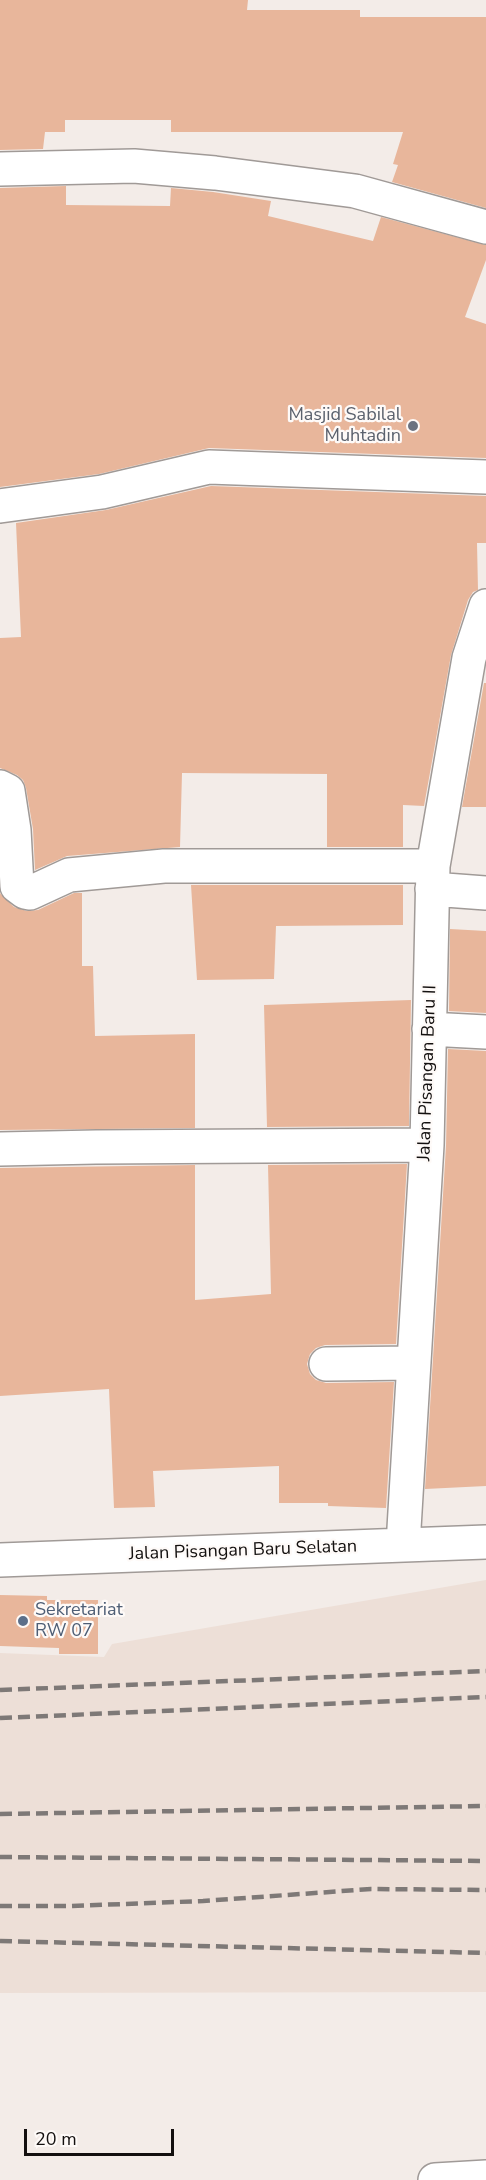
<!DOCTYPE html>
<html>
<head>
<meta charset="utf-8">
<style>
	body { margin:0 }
	#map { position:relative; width:486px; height:2180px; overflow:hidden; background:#f3ece8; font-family:"Nunito Sans",sans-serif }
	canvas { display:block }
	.scale { position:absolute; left:24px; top:2129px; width:150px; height:27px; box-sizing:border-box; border:3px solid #13100f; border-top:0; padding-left:8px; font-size:18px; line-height:21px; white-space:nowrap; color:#13100f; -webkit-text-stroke:4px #fefaf8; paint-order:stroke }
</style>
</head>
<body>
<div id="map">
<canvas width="486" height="2180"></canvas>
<div class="scale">20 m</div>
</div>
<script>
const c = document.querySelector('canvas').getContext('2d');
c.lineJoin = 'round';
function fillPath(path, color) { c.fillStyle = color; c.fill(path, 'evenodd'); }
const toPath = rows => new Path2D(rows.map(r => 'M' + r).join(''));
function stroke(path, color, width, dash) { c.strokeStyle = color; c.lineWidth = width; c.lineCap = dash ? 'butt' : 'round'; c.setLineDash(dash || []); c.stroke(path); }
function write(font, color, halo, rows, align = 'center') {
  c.font = font + ' "Nunito Sans",sans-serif'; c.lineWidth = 4.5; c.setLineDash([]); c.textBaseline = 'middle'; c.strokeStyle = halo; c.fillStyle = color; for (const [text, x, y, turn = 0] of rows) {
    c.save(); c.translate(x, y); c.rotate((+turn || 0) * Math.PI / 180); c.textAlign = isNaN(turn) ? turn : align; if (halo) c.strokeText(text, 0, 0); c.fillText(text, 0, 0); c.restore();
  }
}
const built = toPath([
	[486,1580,486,1992,0,1993,0,1653,104,1657,112,1644]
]);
const building = toPath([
	[0,0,248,0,247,10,360,10,360,17,486,17,486,208,392,182,398,165,393,164,403,132,171,132,171,120,65,120,65,132,45,132,43,149,0,150],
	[66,186,66,205,170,206,171,188,213,192,271,201,268,216,373,241,381,217,486,245,486,260,465,317,486,324,486,458,209,448,99,474,0,487,0,188],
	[211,486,486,496,486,543,477,543,478,590,473,592,468,600,451,655,424,806,403,805,403,847,327,847,327,774,182,773,180,847,67,856,35,870,33,829,26,788,23,780,17,775,0,768,0,638,21,637,16,523,106,510],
	[484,683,486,683,486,807,462,807],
	[191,885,403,885,403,925,276,926,274,979,197,980],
	[0,893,14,907,27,911,38,910,74,893,82,893,82,966,93,966,95,1036,195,1034,195,1128,0,1130],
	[450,929,486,931,486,1013,449,1011],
	[411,1000,409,1126,267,1127,264,1005],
	[448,1049,486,1051,486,1486,425,1489,446,1146],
	[407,1164,396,1344,325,1345,316,1348,310,1354,307,1364,310,1374,316,1380,326,1383,394,1382,386,1508,328,1506,328,1503,279,1503,279,1466,153,1471,155,1507,114,1508,109,1389,0,1396,0,1168,195,1165,195,1300,271,1294,268,1165],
	[0,1595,47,1596,47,1600,98,1600,98,1654,59,1654,59,1648,0,1646]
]);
const minor = toPath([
	[0,169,134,166,215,173,355,191,486,227],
	[0,506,102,492,209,467,486,477],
	[0,787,8,791,14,830,17,886,25,892,30,893,69,875,164,866,433,866],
	[432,889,486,893],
	[429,1029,486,1032],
	[0,1149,96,1147,427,1145],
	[326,1364,414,1363],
	[403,1545,427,1145,433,866,469,658,486,606],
	[0,1560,486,1542]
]);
const major = toPath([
	[435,2180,486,2177]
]);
const rail = toPath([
	[0,1690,486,1671],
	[0,1718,486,1697],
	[0,1814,486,1806],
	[0,1857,486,1861],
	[0,1906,71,1906,203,1901,371,1889,486,1890],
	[0,1941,486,1953]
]);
const markers = [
	[413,426,6,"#6b7280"],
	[23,1621,6,"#5c6f8a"]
];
const worshipNames = [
	["Masjid Sabilal",401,416],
	["Muhtadin",401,437]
];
const streetNames = [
	["Jalan Pisangan Baru II",428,1073,-88],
	["Jalan Pisangan Baru Selatan",243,1551,-2]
];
const serviceNames = [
	["Sekretariat",35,1611],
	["RW 07",35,1632]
];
fillPath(built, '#eddfd7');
fillPath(building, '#e8b69b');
stroke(minor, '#a09a97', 36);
stroke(major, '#a09a97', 36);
stroke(minor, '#fff', 33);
stroke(major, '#fff', 33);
stroke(rail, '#7e7977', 4.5, [12, 6]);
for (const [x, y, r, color] of markers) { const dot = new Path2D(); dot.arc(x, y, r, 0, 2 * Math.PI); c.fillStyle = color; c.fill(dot); stroke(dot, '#fefaf8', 2); }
write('18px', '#5b616d', '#fefaf8', worshipNames, 'right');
write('18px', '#13100f', '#fefaf8', streetNames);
write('18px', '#4e5e75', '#fefaf8', serviceNames, 'left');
</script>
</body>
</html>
